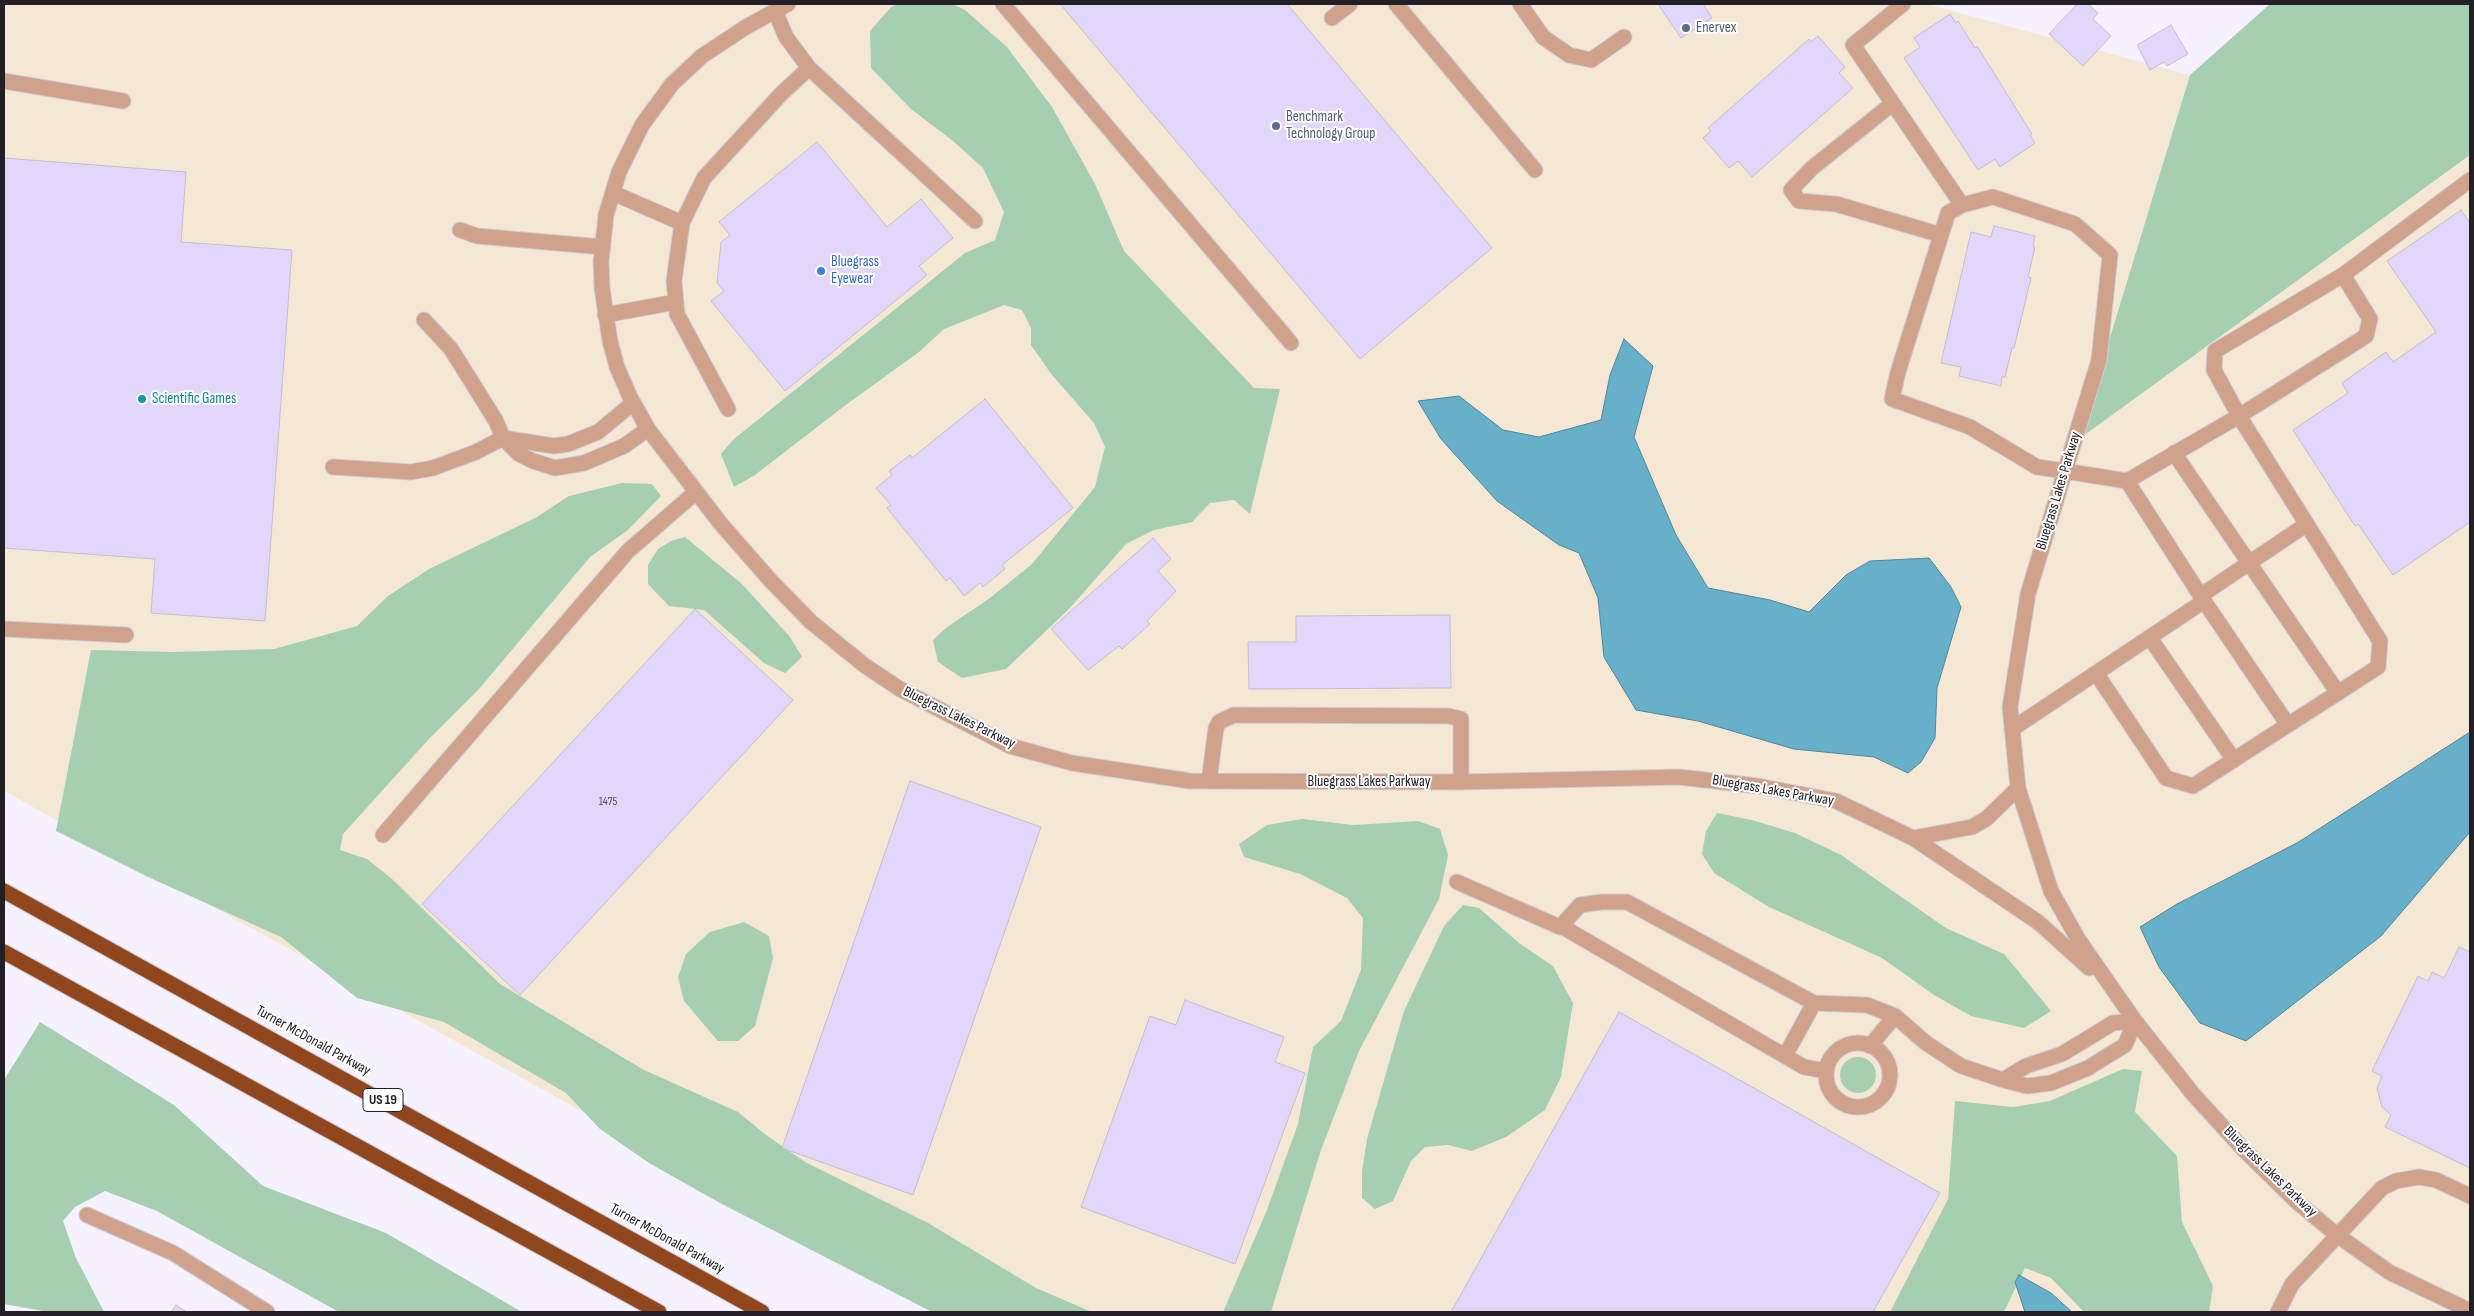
<!DOCTYPE html>
<html>
<head>
<meta charset="utf-8">
<style>
	body { margin:0 }
	#map { position:relative; width:2474px; height:1316px; overflow:hidden; background:#f5f1ff; font-family:"Sofia Sans Condensed",sans-serif }
	canvas { display:block }
	.frame { position:absolute; inset:0; border:5px solid #222026; pointer-events:none }
</style>
</head>
<body>
<div id="map">
<canvas width="2474" height="1316"></canvas>
<div class="frame"></div>
</div>
<script>
const c = document.querySelector('canvas').getContext('2d');
c.lineJoin = 'round';
function fillPath(path, color) { c.fillStyle = color; c.fill(path, 'evenodd'); }
const toPath = rows => new Path2D(rows.map(r => 'M' + r).join(''));
function stroke(path, color, width, dash) { c.strokeStyle = color; c.lineWidth = width; c.lineCap = dash ? 'butt' : 'round'; c.setLineDash(dash || []); c.stroke(path); }
function write(font, color, halo, rows, align = 'center') {
  c.font = font + ' "Sofia Sans Condensed",sans-serif'; c.lineWidth = 4; c.setLineDash([]); c.textBaseline = 'middle'; c.strokeStyle = halo; c.fillStyle = color; for (const [text, x, y, turn = 0] of rows) {
    c.save(); c.translate(x, y); c.rotate((+turn || 0) * Math.PI / 180); c.textAlign = isNaN(turn) ? turn : align; if (halo) c.strokeText(text, 0, 0); c.fillText(text, 0, 0); c.restore();
  }
}
const industrial = toPath([
	[4,4,1926,4,2190,75,2079,438,2470,155,2470,1312,944,1312,4,791]
]);
const green = toPath([
	[899,4,953,4,965,10,1007,47,1052,107,1095,184,1124,251,1254,388,1280,389,1250,514,1234,500,1210,503,1192,522,1154,530,1126,544,1070,608,1006,669,962,678,938,662,933,640,947,627,990,598,1032,564,1095,487,1105,447,1094,423,1052,375,1031,345,1031,328,1022,310,1004,305,944,329,919,352,843,407,755,475,734,487,721,454,734,439,965,253,995,240,1004,212,983,168,953,141,911,109,871,68,870,31,891,7],
	[2270,4,2470,4,2470,155,2079,439,2190,75],
	[622,483,652,484,661,496,628,530,590,557,479,689,428,740,343,834,340,850,367,859,392,879,500,984,644,1070,738,1112,766,1135,805,1162,928,1223,1036,1288,1092,1312,932,1312,720,1203,649,1163,600,1129,566,1093,444,1022,357,998,281,937,148,877,56,831,91,650,174,652,274,649,357,626,388,596,429,569,537,517,569,496],
	[685,537,742,584,790,637,802,657,785,673,764,663,704,610,669,606,648,584,648,565,658,549,671,541],
	[1717,813,1752,820,1795,833,1841,855,1946,928,2004,954,2051,1011,2024,1028,1971,1016,1934,995,1882,958,1769,907,1714,873,1702,854,1706,831],
	[1302,819,1354,825,1418,821,1440,829,1448,855,1439,899,1359,1051,1321,1150,1271,1312,1223,1312,1267,1210,1298,1124,1313,1047,1341,1021,1361,970,1363,918,1347,898,1300,874,1244,857,1239,844,1267,825],
	[1463,905,1479,908,1519,943,1553,966,1573,1003,1561,1077,1545,1110,1506,1137,1472,1151,1448,1145,1425,1147,1411,1161,1393,1201,1375,1209,1362,1198,1362,1171,1367,1139,1404,1011,1444,926],
	[744,922,769,936,773,958,755,1026,738,1041,718,1041,684,1001,678,977,686,954,710,932],
	[40,1022,174,1105,263,1186,386,1233,522,1312,339,1312,157,1211,105,1191,75,1207,63,1221,76,1258,104,1312,49,1312,4,1304,4,1080],
	'1840 1075a18 18 0 1 1 36 0a18 18 0 1 1-36 0Z',
	[2123,1069,2142,1071,2135,1112,2177,1156,2182,1222,2213,1286,2209,1312,2084,1312,2051,1278,2025,1268,2004,1312,1890,1312,1948,1199,1955,1101,2013,1107,2050,1101]
]);
const water = toPath([
	[1624,339,1653,366,1634,437,1676,535,1708,588,1770,600,1809,612,1846,575,1870,561,1929,558,1951,587,1961,607,1937,688,1935,738,1921,762,1908,773,1874,757,1794,749,1698,721,1636,710,1604,657,1598,598,1579,553,1559,545,1497,501,1441,439,1418,401,1459,396,1503,430,1539,437,1601,420,1610,375,1624,339],
	[2470,732,2470,832,2381,936,2246,1041,2200,1023,2159,967,2140,927,2177,904,2297,843,2470,732],
	[2019,1275,2051,1293,2072,1312,2025,1312,2015,1282,2019,1275]
]);
const building = toPath([
	[1060,4,1287,4,1492,248,1360,359,1060,4],
	[1658,4,1703,4,1712,18,1681,38,1658,4],
	[2077,4,2088,4,2098,13,2093,19,2111,36,2083,66,2049,34,2077,4],
	[1950,14,1956,23,1958,21,1975,48,1977,46,2032,134,2030,135,2035,143,2000,167,1995,159,1978,170,1904,58,1920,47,1914,38,1950,14],
	[2171,25,2188,54,2167,66,2164,62,2150,70,2137,45,2171,25],
	[1818,36,1845,67,1839,73,1853,88,1752,177,1738,161,1729,168,1703,138,1711,131,1708,128,1809,39,1811,42,1818,36],
	[817,142,887,227,921,199,953,238,919,266,927,275,785,391,711,301,724,291,717,283,721,242,730,235,719,222,817,142],
	[4,158,186,172,181,242,292,250,265,621,151,613,155,559,4,548,4,158],
	[2461,210,2470,223,2470,522,2393,575,2358,524,2355,526,2293,430,2348,393,2342,383,2386,352,2393,362,2436,332,2387,261,2461,210],
	[1994,226,2035,236,2033,246,2035,247,2028,277,2031,278,2014,348,2012,348,2005,377,2002,377,2001,386,1959,376,1961,367,1941,363,1971,232,1991,237,1994,226],
	[985,399,1073,508,1002,565,1005,569,983,587,980,583,964,596,950,578,946,581,887,508,891,505,876,488,892,475,889,471,910,455,912,458,985,399],
	[1153,538,1171,559,1158,571,1176,591,1147,621,1150,624,1122,649,1119,646,1088,670,1051,629,1153,538],
	[695,609,793,700,520,995,422,904,695,609],
	[1450,615,1451,688,1249,689,1248,642,1296,642,1296,616,1450,615],
	[910,781,1041,827,913,1195,782,1148,910,781],
	[2459,947,2470,952,2470,1168,2385,1127,2391,1115,2382,1107,2377,1088,2382,1076,2372,1071,2418,976,2428,981,2432,972,2444,978,2459,947],
	[1185,1000,1284,1037,1275,1062,1305,1073,1235,1264,1081,1207,1150,1016,1176,1025,1185,1000],
	[1619,1012,1940,1193,1873,1312,1451,1312,1619,1012],
	[176,1305,187,1312,171,1312,176,1305]
]);
const minor = toPath([
	[788,4,746,27,702,56,672,84,642,125,619,172,606,215,601,261,602,288,610,341,617,367,630,397,648,429,721,524,771,581,811,622,864,665,900,689,1010,746,1072,763,1190,781,1461,782,1679,777,1758,786,1836,801,1913,838,2038,922,2089,968],
	[1003,4,1291,343],
	[1396,4,1535,170],
	[1520,4,1543,37,1569,55,1591,60,1624,37],
	[1903,4,1853,45,1962,205],
	[775,11,786,37,809,68,975,221],
	[1332,18,1350,4],
	[4,81,123,101],
	[1892,104,1812,168,1791,190,1799,201,1836,204,1941,235],
	[613,193,682,223],
	[460,230,477,236,603,247],
	[2343,275,2370,319,2366,336,2239,416,2214,370,2215,351,2343,275],
	[2343,275,2470,180],
	[605,315,676,302],
	[424,320,451,349,496,421,503,438,519,454,533,461,555,468,584,463,624,446,648,429],
	[728,409,677,314,674,281,682,223,704,178,781,94,809,68],
	[2174,453,2338,693],
	[333,467,411,472,433,468,476,452,503,438,554,446,568,444,598,432,633,403],
	[2200,596,2307,524],
	[2204,601,2288,725],
	[4,629,126,635],
	[2150,638,2234,760],
	[2096,673,2204,601,2127,481],
	[2012,729,2096,673,2166,778,2193,786,2378,667,2380,641,2239,416,2127,481,2065,471,2037,467,1970,427,1892,399,1898,372,1948,213,1962,205,1993,197,2075,224,2110,255,2099,360,2065,471,2028,594,2010,707,2018,788,2051,891,2078,939,2135,1021,2193,1094,2244,1150,2297,1202,2337,1235,2389,1272,2470,1311],
	[1209,781,1216,728,1219,722,1234,715,1449,716,1461,719,1461,782],
	[383,835,628,551,696,492],
	[1913,838,1972,827,1986,819,2018,788],
	[1457,882,1560,927,1580,905,1602,902,1627,902,1814,1003,1867,1005,1895,1016,1926,1043,1961,1066,2003,1080,2027,1086,2051,1083,2088,1068,2125,1045,2135,1021,2113,1023,2062,1054,2026,1066,2003,1080],
	[1561,926,1785,1056,1814,1003],
	'1826 1075a32 32 0 1 1 64 0a32 32 0 1 1-64 0Z',
	[1870,1046,1895,1016],
	[1785,1056,1804,1067,1826,1071],
	[87,1215,173,1253,267,1312],
	[2278,1312,2292,1284,2382,1188,2396,1181,2419,1177,2436,1180,2470,1196]
]);
const highway = toPath([
	[4,891,762,1312],
	[4,952,659,1312]
]);
const markers = [
	[1686,28,5,"#5c6f8a"],
	[1276,126,5,"#5c6f8a"],
	[821,271,5,"#3f7fe0"],
	[142,399,5,"#0f9aa8"]
];
const numberNames = [
	["1475",608,802]
];
const shields = [
	[383,1100,40]
];
const shieldNames = [
	["US 19",383,1100]
];
const serviceNames = [
	["Enervex",1696,28],
	["Benchmark",1286,117],
	["Technology Group",1286,134]
];
const shopNames = [
	["Bluegrass",831,262],
	["Eyewear",831,279]
];
const cultureNames = [
	["Scientific Games",152,399]
];
const streetNames = [
	["Bluegrass Lakes Parkway",2059,491,-73],
	["Bluegrass Lakes Parkway",959,718,26],
	["Bluegrass Lakes Parkway",1369,782],
	["Bluegrass Lakes Parkway",1773,791,10],
	["Turner McDonald Parkway",313,1041,29],
	["Bluegrass Lakes Parkway",2270,1172,44],
	["Turner McDonald Parkway",667,1239,29]
];
fillPath(industrial, '#f4e8d4');
fillPath(green, '#a6cfb2');
fillPath(water, '#66b0ca');
stroke(water, '#528599', 1);
fillPath(building, '#e2d7fb');
stroke(building, '#c4bfd0', 1);
stroke(minor, '#cfcbd8', 17);
stroke(highway, '#cfcbd8', 17);
stroke(minor, '#d0a28b', 15);
stroke(highway, '#91471d', 15);
for (const [x, y, r, color] of markers) { const dot = new Path2D(); dot.arc(x, y, r, 0, 2 * Math.PI); c.fillStyle = color; c.fill(dot); stroke(dot, '#fff', 2); }
write('12px', '#524e5b', null, numberNames);
for (const [x, y, w] of shields) { const box = new Path2D(); box.roundRect(x - w / 2, y - 11.5, w, 23, 4); c.fillStyle = '#fff'; c.fill(box); stroke(box, '#222026', 1); }
write('bold 14px', '#222026', null, shieldNames);
write('15px', '#4e5e75', '#fff', serviceNames, 'left');
write('15px', '#366cbe', '#fff', shopNames, 'left');
write('15px', '#0d838f', '#fff', cultureNames, 'left');
write('15px', '#222026', '#fff', streetNames);
</script>
</body>
</html>
